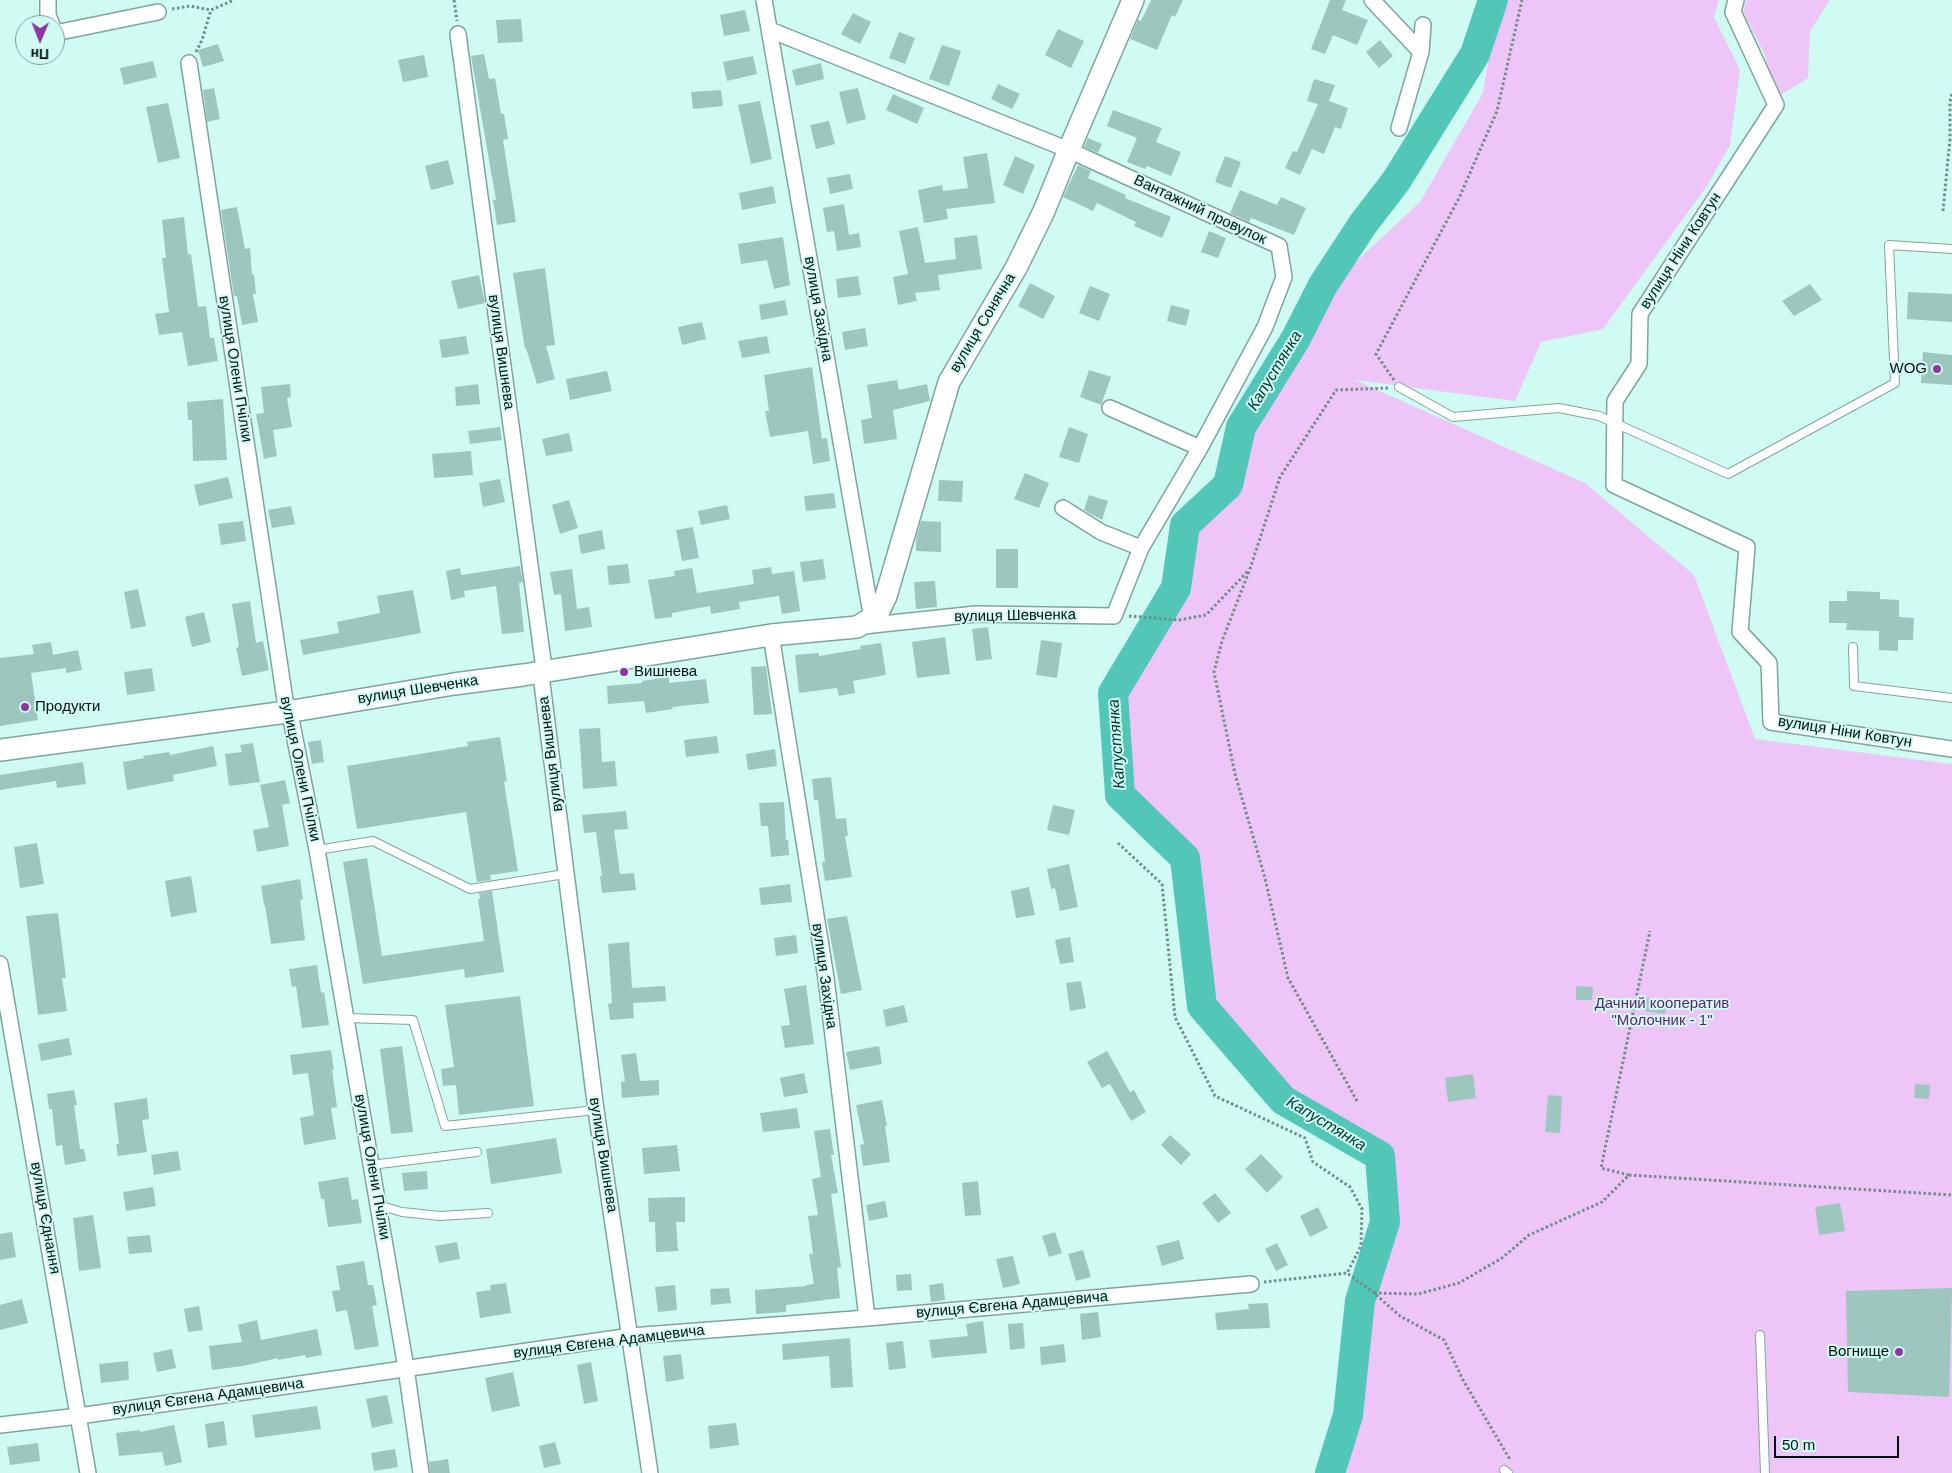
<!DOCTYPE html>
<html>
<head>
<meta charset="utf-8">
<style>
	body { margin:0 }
	#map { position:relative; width:1952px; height:1473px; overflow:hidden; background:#d0fbf3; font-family:Arial,sans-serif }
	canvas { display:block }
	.north { position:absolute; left:15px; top:15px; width:50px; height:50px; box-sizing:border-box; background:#d0fbf3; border:1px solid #7e9e99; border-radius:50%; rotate:181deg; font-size:14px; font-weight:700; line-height:20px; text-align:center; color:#041311 }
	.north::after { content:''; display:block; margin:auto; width:18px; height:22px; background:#8e37a4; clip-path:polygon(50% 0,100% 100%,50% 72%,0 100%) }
	.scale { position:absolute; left:1774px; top:1436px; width:125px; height:22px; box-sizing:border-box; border:2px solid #041311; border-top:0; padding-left:6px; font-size:15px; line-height:18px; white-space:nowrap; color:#041311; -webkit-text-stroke:4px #d0fbf3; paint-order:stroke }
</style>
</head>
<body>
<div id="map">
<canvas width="1952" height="1473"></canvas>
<div class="north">Пн</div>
<div class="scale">50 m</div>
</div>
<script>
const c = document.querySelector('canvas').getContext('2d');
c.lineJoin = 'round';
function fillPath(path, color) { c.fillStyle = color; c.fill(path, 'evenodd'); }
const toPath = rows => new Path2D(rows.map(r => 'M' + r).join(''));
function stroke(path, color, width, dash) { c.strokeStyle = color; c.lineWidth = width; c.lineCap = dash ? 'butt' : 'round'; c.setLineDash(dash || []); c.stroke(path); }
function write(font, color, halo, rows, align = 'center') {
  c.font = font + ' Arial,sans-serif'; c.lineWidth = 4; c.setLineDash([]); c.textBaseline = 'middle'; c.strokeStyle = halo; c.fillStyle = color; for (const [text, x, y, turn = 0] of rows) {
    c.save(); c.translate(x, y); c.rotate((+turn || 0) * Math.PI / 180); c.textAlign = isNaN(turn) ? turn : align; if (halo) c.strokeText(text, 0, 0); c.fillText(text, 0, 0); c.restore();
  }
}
const green = toPath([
	[1498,0,1719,0,1714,17,1740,70,1730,145,1707,186,1603,329,1541,342,1515,401,1355,380,1585,483,1694,575,1755,739,1952,764,1952,1473,1340,1473,1352,1428,1382,1268,1396,1224,1394,1153,1298,1097,1217,1013,1192,849,1135,793,1124,697,1186,596,1197,528,1239,492,1252,428,1290,377,1332,284,1420,202,1483,93],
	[1746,0,1830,0,1810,31,1808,78,1774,99,1764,53,1743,12]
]);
const river = toPath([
	[1330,1473,1348,1415,1360,1301,1385,1222,1380,1156,1283,1100,1202,1006,1185,858,1120,795,1113,693,1176,588,1185,525,1228,485,1241,427,1295,340,1323,285,1363,224,1396,181,1475,54,1493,0]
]);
const building = toPath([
	[1151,0,1183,0,1175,17,1172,15,1157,50,1130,39,1138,20,1141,21],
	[1330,0,1346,0,1342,10,1368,20,1357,45,1333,35,1325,54,1311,49],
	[745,10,750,31,724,36,720,15],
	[853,13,871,22,860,44,841,34],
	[521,19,523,42,498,43,496,20],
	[1058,29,1084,41,1071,68,1045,55],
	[899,32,915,38,905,64,889,58],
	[1380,40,1393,56,1379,68,1366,52],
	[218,44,224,61,203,67,198,50],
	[942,45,961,51,949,86,929,79],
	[484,54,489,79,495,78,501,114,504,114,508,139,503,140,516,222,497,225,493,200,496,200,471,56],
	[424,55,428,77,403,82,398,60],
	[753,56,757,74,727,81,723,62],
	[153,61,157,77,124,85,120,68],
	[821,63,824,79,796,86,792,70],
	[1314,79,1335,85,1329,101,1348,108,1341,129,1335,127,1324,154,1312,149,1300,175,1285,168,1293,151,1297,152,1318,104,1307,101],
	[998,84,1020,94,1012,109,991,99],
	[214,88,220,119,207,122,203,90],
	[858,88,866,119,847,124,839,92],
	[721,90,723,106,693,109,691,92],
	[893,94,924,108,917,124,886,110],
	[760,101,772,159,751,164,738,105],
	[168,103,180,158,158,163,146,107],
	[1113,110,1162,128,1156,142,1181,152,1171,176,1147,166,1145,169,1127,162,1137,138,1107,126],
	[829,121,835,144,816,149,810,125],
	[1088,138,1102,144,1098,153,1084,147],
	[987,153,995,203,946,209,948,219,924,223,918,190,942,185,943,191,968,188,963,157],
	[1015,156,1035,165,1023,194,1003,185],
	[1225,156,1241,162,1231,188,1215,182],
	[448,160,454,184,431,190,425,166],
	[1078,165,1091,171,1088,178,1126,195,1125,198,1171,217,1162,238,1134,226,1136,222,1097,203,1093,211,1063,197],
	[850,174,853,189,830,194,827,178],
	[773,186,776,203,742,210,739,193],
	[1240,190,1277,205,1281,197,1306,208,1294,235,1251,218,1249,222,1230,213],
	[844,204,849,235,859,233,861,247,837,251,834,231,827,232,823,208],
	[237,207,245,249,250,248,252,275,254,274,256,294,253,294,258,322,242,325,237,296,234,296,221,210],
	[184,217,188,255,191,254,198,307,206,306,210,338,214,338,218,361,188,366,182,332,159,335,155,314,169,312,162,258,166,258,162,220],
	[918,227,925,263,956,259,954,238,977,235,982,269,938,275,940,290,915,293,917,301,898,305,893,277,908,274,899,231],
	[1209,231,1226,238,1218,258,1201,252],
	[783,237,790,285,774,289,767,260,741,264,738,244],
	[545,268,555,345,546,346,555,379,537,384,526,348,525,349,513,273],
	[479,275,485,303,458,309,451,281],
	[858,276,861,295,838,298,836,279],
	[1030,283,1055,296,1043,319,1018,306],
	[1810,284,1822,300,1794,316,1782,301],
	[1090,286,1110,294,1099,321,1079,313],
	[1908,292,1952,294,1952,322,1907,319],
	[785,300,788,315,761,320,759,305],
	[1171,305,1190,310,1186,326,1167,321],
	[702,322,706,339,682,345,678,327],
	[865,328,868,346,845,350,842,332],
	[466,336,469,354,442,358,439,340],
	[767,336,770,353,742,358,738,341],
	[1923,352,1952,355,1952,385,1921,383],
	[812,367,822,439,827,438,830,461,813,464,808,431,770,437,765,411,769,411,764,375],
	[1089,370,1111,377,1101,405,1080,397],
	[607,371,612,391,570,400,566,379],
	[897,380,899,390,927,384,930,401,893,410,897,439,864,444,861,420,872,418,867,385],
	[290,384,291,397,287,398,292,427,273,430,277,456,264,459,256,414,264,413,261,387],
	[478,384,480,404,456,406,455,387],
	[223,399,227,460,193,461,192,420,188,420,187,402],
	[500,427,502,440,470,444,468,431],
	[1069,427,1088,434,1079,463,1059,457],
	[569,433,573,451,546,456,542,439],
	[471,451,473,475,434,478,432,454],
	[1025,473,1049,483,1039,508,1014,499],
	[228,477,233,498,199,506,194,485],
	[500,479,505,502,483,507,479,483],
	[939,480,963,481,962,502,938,501],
	[834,493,836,508,806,511,804,496],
	[1089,495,1108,501,1102,520,1084,510],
	[569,500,578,528,560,534,552,505],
	[727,505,730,519,701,525,698,511],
	[291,506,295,524,272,528,268,510],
	[243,521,246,541,221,545,218,524],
	[921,521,941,522,941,552,916,551,916,539],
	[693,527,699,558,682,561,676,530],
	[602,530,605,549,581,554,578,535],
	[996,549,1018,549,1018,588,996,588],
	[823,559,826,579,803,582,800,562],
	[628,564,630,583,609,585,607,566],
	[520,566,523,582,519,583,524,632,502,634,496,586,464,591,465,597,451,600,446,571,460,568,461,575],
	[771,567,772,574,794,571,800,611,782,614,779,596,739,602,740,609,711,614,710,606,672,613,672,617,655,619,648,580,675,576,674,571,692,568,697,593,754,584,752,570],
	[572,569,577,609,589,607,592,627,565,631,561,594,554,595,550,572],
	[935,581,937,607,916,609,914,582],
	[138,589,146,626,131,629,124,592],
	[413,590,421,633,303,655,300,640,339,633,337,622,380,613,377,596],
	[1847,591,1880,592,1880,599,1899,600,1899,617,1914,618,1913,640,1898,640,1898,651,1879,650,1879,631,1846,630,1847,623,1829,623,1829,601,1847,601],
	[250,601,256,643,263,641,269,670,242,676,236,648,239,647,232,604],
	[204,612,211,642,192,647,185,617],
	[988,627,992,659,976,661,972,629],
	[945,637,950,674,917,678,912,642],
	[1041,640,1062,643,1057,678,1036,675],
	[51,642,53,655,78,650,82,670,66,673,66,668,31,673,38,720,0,726,0,658,34,654,32,645],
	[881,643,886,675,853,681,855,693,839,696,837,688,799,693,795,655,819,653,819,656,861,649,860,646],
	[766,666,772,714,754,715,751,667],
	[152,668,155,691,127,695,124,672],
	[669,677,669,683,706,679,709,703,672,707,673,709,646,713,644,701,608,704,607,686,642,683,642,681],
	[600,728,602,762,615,761,617,786,583,789,579,729],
	[717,736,719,753,686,757,684,740],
	[500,737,507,781,504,782,518,871,490,875,491,880,477,882,466,812,357,829,347,766,468,746,467,742],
	[321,740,324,762,312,764,308,742],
	[253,743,260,782,229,786,225,754,242,752,240,745],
	[213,746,217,766,173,775,174,781,127,790,123,762,144,758,143,756,169,752,170,755],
	[775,749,777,766,748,770,746,754],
	[83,762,86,784,57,788,56,781,0,790,0,775],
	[831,777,836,819,846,818,848,836,845,836,852,877,825,881,822,862,825,862,818,800,814,800,812,779],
	[285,780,290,803,282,805,289,846,257,852,253,830,269,827,260,785],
	[784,802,786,840,788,840,789,855,771,857,768,826,761,826,759,803],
	[1053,805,1075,810,1069,835,1047,830],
	[626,811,628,829,614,830,620,874,634,873,636,890,602,893,600,876,602,876,596,832,584,833,582,815],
	[37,843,44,884,20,888,14,847],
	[367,858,382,956,484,941,478,899,480,899,479,893,492,891,504,972,465,978,464,969,363,984,343,862],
	[1069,864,1078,907,1060,911,1055,888,1051,889,1047,869],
	[191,876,197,912,171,917,165,881],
	[300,879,303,899,300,900,305,940,271,944,265,905,264,905,261,886],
	[790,884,792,902,761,905,759,888],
	[1029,887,1035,915,1016,918,1011,891],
	[58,913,66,978,62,978,67,1011,38,1015,26,916],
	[847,916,862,990,841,994,827,919],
	[796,935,798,953,776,956,774,938],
	[1070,937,1074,962,1060,964,1055,940],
	[629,942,632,988,665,986,666,1001,633,1003,634,1018,610,1020,608,1004,612,1003,608,944],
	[317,965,321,993,324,992,329,1025,302,1028,296,986,292,987,289,969],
	[1081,981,1086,1008,1070,1011,1066,983],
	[806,985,814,1044,785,1048,781,1026,790,1025,784,989],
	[1576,986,1593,987,1592,1000,1576,1000],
	[520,996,534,1106,459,1115,456,1085,443,1086,441,1069,454,1067,445,1005],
	[1646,998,1666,1001,1665,1014,1645,1011],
	[904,1005,908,1022,886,1027,883,1010],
	[69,1038,72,1055,41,1061,38,1044],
	[402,1046,413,1132,391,1134,380,1049],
	[879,1046,882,1064,850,1070,846,1052],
	[331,1050,334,1070,332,1070,337,1107,331,1108,336,1139,304,1145,300,1118,314,1115,308,1073,293,1075,290,1055],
	[1107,1051,1130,1092,1134,1090,1146,1112,1131,1121,1110,1084,1102,1088,1087,1062],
	[636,1053,640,1081,659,1080,659,1095,622,1098,621,1082,625,1081,621,1055],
	[804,1073,808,1093,784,1097,780,1078],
	[1473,1074,1476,1098,1448,1102,1445,1078],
	[1915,1084,1930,1085,1929,1099,1914,1098],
	[74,1090,77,1105,74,1105,80,1149,84,1149,86,1161,65,1165,62,1145,56,1146,52,1109,49,1109,47,1094],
	[1548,1095,1562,1096,1560,1133,1545,1132],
	[147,1098,149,1119,142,1120,147,1152,118,1156,116,1144,119,1144,114,1103],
	[882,1100,887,1126,885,1126,890,1162,863,1166,860,1145,864,1144,856,1105],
	[797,1108,800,1128,763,1132,760,1113],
	[830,1129,834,1155,831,1155,838,1193,831,1194,841,1267,837,1268,840,1298,786,1305,786,1312,756,1314,755,1290,806,1286,806,1285,814,1284,809,1254,813,1254,808,1216,818,1215,812,1179,821,1177,814,1131],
	[1170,1135,1191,1154,1181,1165,1161,1145],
	[556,1138,562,1173,491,1184,486,1149],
	[677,1145,680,1171,644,1174,642,1148],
	[178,1151,181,1170,154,1175,151,1155],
	[1261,1154,1283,1177,1267,1193,1245,1169],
	[427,1171,428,1189,404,1191,402,1173],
	[348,1177,352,1200,358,1199,362,1223,328,1227,324,1199,321,1199,318,1182],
	[978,1181,981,1215,965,1216,962,1183],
	[153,1187,156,1206,126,1211,123,1192],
	[1215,1193,1231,1213,1218,1223,1202,1203],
	[685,1197,685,1222,676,1222,678,1251,656,1252,655,1222,649,1222,648,1198],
	[885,1201,888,1217,869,1221,866,1205],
	[1840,1203,1845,1231,1819,1235,1815,1207],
	[1318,1207,1328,1228,1310,1237,1300,1216],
	[93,1215,101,1268,79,1271,73,1218],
	[12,1232,16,1257,0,1260,0,1234],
	[1055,1232,1062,1253,1049,1257,1042,1236],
	[150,1235,152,1252,129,1254,127,1237],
	[1179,1240,1184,1259,1162,1266,1156,1246],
	[457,1242,460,1259,439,1263,435,1246],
	[1277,1243,1288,1265,1276,1271,1265,1249],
	[1083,1250,1091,1277,1076,1281,1068,1254],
	[1013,1256,1020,1284,1003,1288,996,1259],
	[364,1261,368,1285,373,1285,377,1305,372,1306,379,1346,355,1350,347,1310,336,1312,332,1291,340,1290,336,1266],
	[911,1274,912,1290,897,1291,896,1275],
	[506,1283,511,1313,480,1318,476,1292,491,1290,490,1285],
	[943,1283,945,1300,931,1302,929,1285],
	[675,1285,677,1310,658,1312,655,1287],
	[729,1288,731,1303,711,1305,710,1289],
	[1952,1288,1949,1397,1848,1392,1846,1291],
	[22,1299,28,1323,0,1330,0,1305],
	[1268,1303,1270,1328,1217,1330,1215,1313,1249,1309,1248,1304],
	[199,1306,203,1330,188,1332,184,1309],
	[1098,1312,1101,1337,1082,1340,1080,1314],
	[257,1320,261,1340,317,1329,322,1355,306,1358,305,1355,278,1360,278,1358,243,1366,212,1370,209,1346,242,1342,238,1325],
	[983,1321,987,1353,932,1358,929,1340,968,1336,966,1324],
	[1023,1323,1025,1348,1010,1350,1008,1324],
	[850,1338,853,1387,831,1388,829,1356,783,1360,782,1344],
	[903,1341,906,1368,889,1370,886,1343],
	[1064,1344,1066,1362,1041,1365,1040,1347],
	[172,1349,176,1368,157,1372,153,1353],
	[681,1354,684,1379,666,1382,663,1356],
	[128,1361,129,1380,101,1383,99,1364],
	[591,1362,598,1401,584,1404,577,1365],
	[513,1372,520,1406,492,1412,485,1378],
	[387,1395,393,1423,372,1428,366,1399],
	[317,1406,321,1429,255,1438,252,1415],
	[224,1421,227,1445,208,1448,205,1424],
	[736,1423,739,1445,710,1449,708,1426],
	[174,1425,182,1462,165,1466,162,1452,119,1456,116,1433,140,1430,140,1432],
	[555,1442,561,1464,544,1468,539,1446],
	[38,1443,40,1461,10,1465,7,1447],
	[395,1449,398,1467,374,1471,371,1453],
	[448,1459,450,1473,430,1473,429,1462]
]);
const path = toPath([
	[454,0,457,21],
	[172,9,190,6,211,10],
	[196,52,202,40,211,10,234,0],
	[1943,211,1950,139,1950,102,1952,93],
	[1394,380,1376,354,1459,198,1497,111,1522,0],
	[1129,616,1179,620,1206,615,1249,570],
	[1118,843,1162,884,1175,1017,1215,1096,1305,1138,1313,1162,1350,1187,1362,1209,1361,1246,1347,1273],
	[1357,1101,1288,978,1265,878,1235,774,1214,672,1222,641,1250,569,1280,477,1336,390,1389,388],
	[1629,1175,1601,1168,1650,931],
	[1264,1282,1347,1273,1374,1293,1400,1316,1444,1340,1463,1380,1509,1458,1508,1460],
	[1374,1293,1418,1294,1459,1283,1502,1258,1529,1235,1602,1202,1629,1175,1952,1195]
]);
const lane = toPath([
	[1399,387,1453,417,1559,408,1599,416,1728,474,1895,383,1889,245,1952,249],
	[1853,647,1854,686,1952,698],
	[317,850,373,841,470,889,565,874],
	[346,1018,413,1020,445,1126,596,1110],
	[371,1165,477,1152],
	[378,1205,402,1212,440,1216,488,1213],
	[1760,1335,1765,1473],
	[1504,1470,1508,1473]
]);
const street = toPath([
	[48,0,48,15,52,25],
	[764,0,870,608,877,615],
	[1372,0,1421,52],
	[1736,0,1733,12,1776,105,1640,314,1639,364,1615,401,1614,485,1747,547,1740,632,1769,663,1771,722,1952,749],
	[770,30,1059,146,1068,152,1075,153,1279,246,1284,277,1265,327,1200,448,1141,548,1114,616,976,614,863,626],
	[55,33,158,12],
	[458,34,543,661,542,683,596,1110,650,1473],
	[189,63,285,700,292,724,317,850,406,1368,421,1473],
	[1399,128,1421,52,1423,25],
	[1110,408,1200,448],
	[1063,508,1101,532,1141,548],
	[771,635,826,978,867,1318],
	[0,964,88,1473],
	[0,1425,79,1416,631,1336,867,1318,1251,1284]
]);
const secondary = toPath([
	[0,750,287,712,454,684,523,675,771,635,857,627,877,615,886,596,949,382,1016,268,1044,211,1068,152,1133,0]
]);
const markers = [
	[1937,369,5,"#8e37a4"],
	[624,672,5,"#8e37a4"],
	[25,707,5,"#8e37a4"],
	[1899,1352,5,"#8e37a4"]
];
const streetNames = [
	["Вантажний провулок",1200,210,25],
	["вулиця Ніни Ковтун",1681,251,-57],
	["вулиця Західна",818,309,80],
	["вулиця Сонячна",983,323,-59],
	["вулиця Вишнева",501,352,82],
	["вулиця Олени Пчілки",235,369,81],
	["вулиця Шевченка",1015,616,-1],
	["вулиця Шевченка",418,690,-9],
	["вулиця Ніни Ковтун",1845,732,9],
	["вулиця Вишнева",551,754,-97],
	["вулиця Олени Пчілки",300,769,78],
	["вулиця Західна",824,976,82],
	["вулиця Вишнева",603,1155,81],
	["вулиця Олени Пчілки",372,1167,80],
	["вулиця Єднання",45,1218,80],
	["вулиця Євгена Адамцевича",1012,1305,-5],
	["вулиця Євгена Адамцевича",609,1342,-7],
	["вулиця Євгена Адамцевича",208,1397,-8]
];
const poiNames = [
	["WOG",1927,369],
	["Вишнева",634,672,"left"],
	["Продукти",35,707,"left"],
	["Вогнище",1889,1352]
];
const parkNames = [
	["Дачний кооператив",1662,1004],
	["\"Молочник - 1\"",1662,1021]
];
const waterNames = [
	["Капустянка",1275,371,-59],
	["Капустянка",1117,744,-94],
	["Капустянка",1326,1124,31]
];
fillPath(green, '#edc6f7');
stroke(river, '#52c7b8', 30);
fillPath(building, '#9dc6bf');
stroke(lane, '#7da59e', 10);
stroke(street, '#7da59e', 18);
stroke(secondary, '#7da59e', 24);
stroke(path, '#708e89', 3, [2.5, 2.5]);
stroke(lane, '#fff', 8);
stroke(street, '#fff', 15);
stroke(secondary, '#fff', 21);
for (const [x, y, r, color] of markers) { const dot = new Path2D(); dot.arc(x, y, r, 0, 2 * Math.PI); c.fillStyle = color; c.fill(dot); stroke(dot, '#d0fbf3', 2); }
write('15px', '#041311', '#d0fbf3', streetNames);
write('15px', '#041311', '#d0fbf3', poiNames, 'right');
write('15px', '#612370', '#d0fbf3', parkNames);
write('italic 16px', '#013a34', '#d0fbf3', waterNames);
</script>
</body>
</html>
